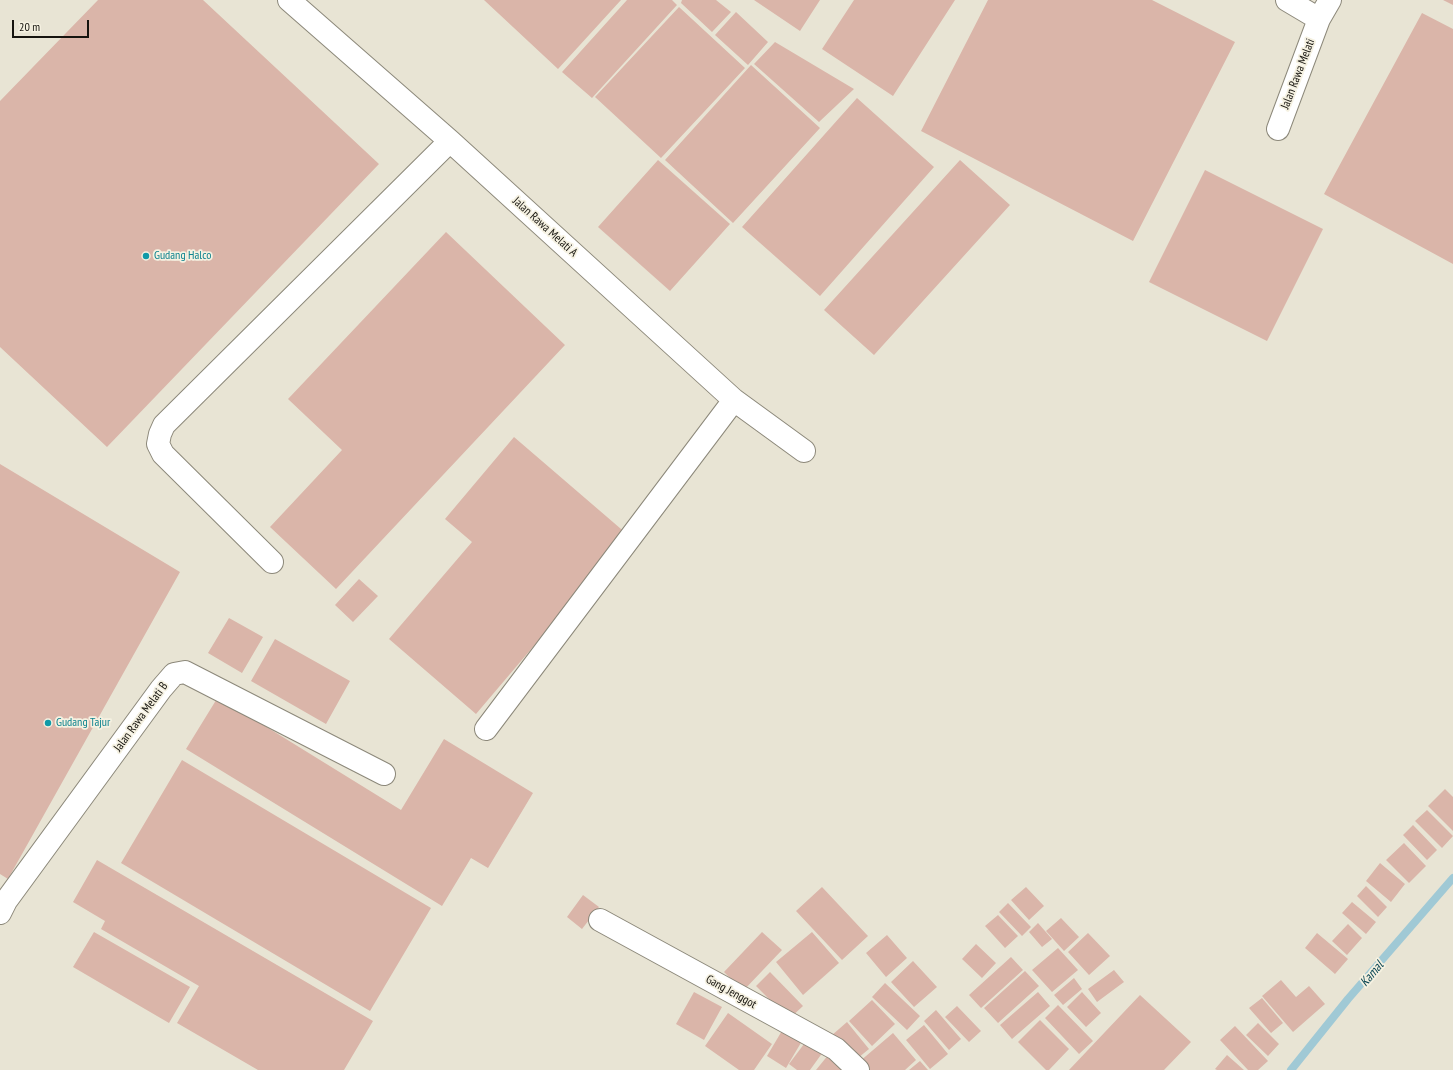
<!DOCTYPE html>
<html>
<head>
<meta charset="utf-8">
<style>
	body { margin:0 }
	#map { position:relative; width:1453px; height:1070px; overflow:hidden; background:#e8e4d4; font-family:"PT Sans Narrow",sans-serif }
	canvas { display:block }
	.scale { position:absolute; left:12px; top:20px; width:77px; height:18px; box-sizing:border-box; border:2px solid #16140f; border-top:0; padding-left:5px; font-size:12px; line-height:14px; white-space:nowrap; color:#16140f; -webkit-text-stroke:3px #f5f1e1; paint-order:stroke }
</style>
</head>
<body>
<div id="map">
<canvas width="1453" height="1070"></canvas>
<div class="scale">20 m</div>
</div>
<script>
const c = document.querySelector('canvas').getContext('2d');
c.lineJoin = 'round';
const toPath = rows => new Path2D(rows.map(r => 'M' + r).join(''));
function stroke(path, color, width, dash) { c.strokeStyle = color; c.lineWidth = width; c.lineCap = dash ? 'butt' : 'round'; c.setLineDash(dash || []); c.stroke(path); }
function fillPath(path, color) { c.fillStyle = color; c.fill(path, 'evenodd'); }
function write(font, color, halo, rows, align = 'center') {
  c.font = font + ' "PT Sans Narrow",sans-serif'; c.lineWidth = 3.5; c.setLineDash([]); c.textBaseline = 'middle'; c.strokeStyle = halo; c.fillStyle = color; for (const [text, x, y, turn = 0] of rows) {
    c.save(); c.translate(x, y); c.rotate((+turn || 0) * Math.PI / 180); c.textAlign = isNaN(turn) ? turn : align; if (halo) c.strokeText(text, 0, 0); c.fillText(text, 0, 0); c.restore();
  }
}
const stream = toPath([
	[1291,1070,1348,999,1453,878]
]);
const building = toPath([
	[98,0,203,0,379,164,107,447,0,347,0,101],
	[484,0,621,0,558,69],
	[627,0,672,0,677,5,592,98,562,72],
	[682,0,716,0,731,12,712,32,681,3],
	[754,0,820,0,800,31],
	[854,0,955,0,893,96,822,49],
	[988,0,1152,0,1235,42,1133,241,921,131],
	[1443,0,1453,0,1453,5],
	[679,7,745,68,661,158,595,97],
	[736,12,768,42,748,65,715,35],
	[1422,13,1453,29,1453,264,1324,194],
	[775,42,854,89,819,122,754,64],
	[751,65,820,128,733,223,665,160],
	[857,98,934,167,820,296,742,227],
	[658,160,730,224,670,291,598,227],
	[960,160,1010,205,874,355,824,310],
	[1205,170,1323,229,1267,341,1149,282],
	[446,232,565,345,336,589,270,527,342,450,288,399],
	[514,437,628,535,476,714,389,639,472,542,445,519],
	[0,464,180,572,8,879,0,874],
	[359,579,378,596,353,622,335,605],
	[229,618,263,637,242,673,208,653],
	[275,639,350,681,326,724,251,681],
	[218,697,401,810,444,739,533,793,488,868,471,858,442,906,186,749],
	[182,760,431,908,370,1011,121,863],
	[1445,789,1453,797,1453,831,1428,806],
	[1427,810,1453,836,1442,848,1415,821],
	[1413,825,1437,850,1427,860,1403,835],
	[1404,843,1426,866,1409,883,1386,860],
	[97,860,373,1021,344,1070,258,1070,177,1023,199,986,101,929,105,921,73,902],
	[1380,863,1405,884,1391,902,1366,881],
	[1366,886,1387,907,1378,917,1357,896],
	[822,887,868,936,842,960,796,911],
	[1026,887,1044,906,1029,920,1011,900],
	[583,895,599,907,582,929,567,917],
	[1352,902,1376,922,1366,934,1342,913],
	[1008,903,1031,927,1022,936,999,912],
	[998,915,1018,936,1005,948,985,926],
	[1061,918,1079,937,1064,951,1046,931],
	[1038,923,1052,939,1042,947,1029,932],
	[1348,924,1362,938,1347,955,1332,941],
	[94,932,190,987,169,1023,73,967],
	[762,932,782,950,743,991,724,972],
	[812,932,839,963,803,995,776,962],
	[1088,933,1110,956,1089,975,1068,952],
	[1317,933,1348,959,1335,974,1305,948],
	[887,935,907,958,886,977,866,953],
	[976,944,996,963,982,978,962,959],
	[1058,948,1078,970,1052,992,1032,970],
	[1011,957,1023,970,981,1008,969,995],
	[913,961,937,987,914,1007,891,982],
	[1114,970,1124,982,1097,1002,1088,989],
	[1025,971,1039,986,998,1023,984,1008],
	[770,972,803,1006,789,1019,756,986],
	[1074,978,1082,989,1063,1005,1054,995],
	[1281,980,1296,997,1309,986,1325,1004,1293,1032,1262,996],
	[885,983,920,1016,907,1030,872,997],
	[694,992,722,1007,704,1040,676,1024],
	[1038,992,1050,1006,1012,1039,1000,1025],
	[1082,992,1101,1013,1086,1027,1067,1007],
	[1140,995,1191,1042,1164,1070,1069,1070],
	[1262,998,1283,1023,1271,1033,1249,1008],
	[872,1000,895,1024,872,1046,849,1021],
	[1058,1005,1093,1041,1079,1054,1045,1018],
	[957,1006,981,1031,969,1042,945,1017],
	[936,1010,961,1039,949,1050,924,1021],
	[728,1013,772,1044,754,1070,739,1070,705,1046],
	[1040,1020,1069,1049,1049,1070,1046,1070,1018,1042],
	[847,1022,869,1049,853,1062,831,1036],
	[1258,1023,1279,1044,1268,1056,1246,1035],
	[786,1024,805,1036,786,1068,767,1056],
	[924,1025,948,1054,930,1069,906,1040],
	[1235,1026,1268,1061,1258,1070,1248,1070,1220,1040],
	[893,1033,916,1060,905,1070,865,1070,859,1062],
	[807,1040,823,1052,810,1070,797,1070,789,1064],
	[829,1054,848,1070,816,1070],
	[1227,1055,1244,1070,1217,1070,1215,1069],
	[920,1061,928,1070,909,1070]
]);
const minor = toPath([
	[289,0,450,141,734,400,804,451],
	[1287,0,1319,19],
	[1278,129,1319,19,1330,0],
	[272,562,163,454,158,444,160,434,164,425,450,141],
	[486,729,734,400],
	[0,913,6,901,161,689,174,674,185,672,384,774],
	[600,920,836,1049,858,1070]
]);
const markers = [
	[146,256,4,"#0f9aa8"],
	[48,723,4,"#0f9aa8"]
];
const streetNames = [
	["Jalan Rawa Melati",1298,74,-69],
	["Jalan Rawa Melati A",545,227,42],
	["Jalan Rawa Melati B",141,717,-54],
	["Gang Jenggot",731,992,29]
];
const cultureNames = [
	["Gudang Halco",154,256],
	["Gudang Tajur",56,723]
];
const waterNames = [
	["Kamal",1372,974,-50]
];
stroke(stream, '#a0c9d5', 8);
fillPath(building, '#dab5a9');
stroke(minor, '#8c887a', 24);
stroke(minor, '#fff', 22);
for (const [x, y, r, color] of markers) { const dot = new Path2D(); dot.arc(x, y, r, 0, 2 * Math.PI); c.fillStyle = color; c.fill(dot); stroke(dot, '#f5f1e1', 1.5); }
write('12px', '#16140f', '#f5f1e1', streetNames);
write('12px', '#0d838f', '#f5f1e1', cultureNames, 'left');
write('italic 13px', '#084553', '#f5f1e1', waterNames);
</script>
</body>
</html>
